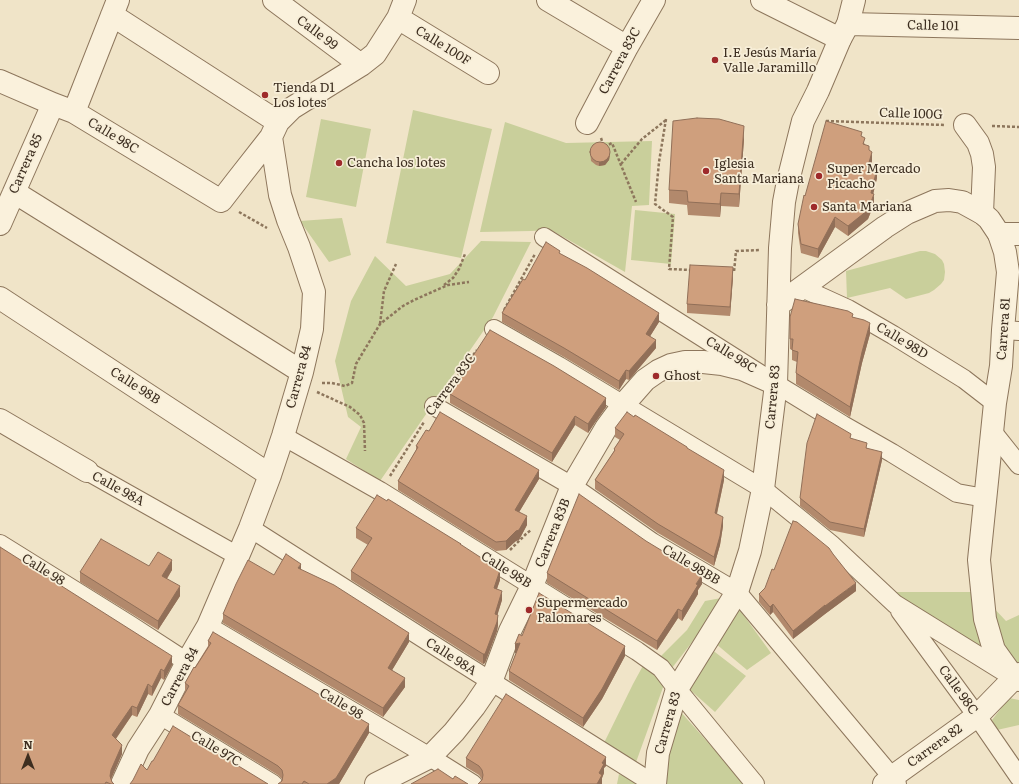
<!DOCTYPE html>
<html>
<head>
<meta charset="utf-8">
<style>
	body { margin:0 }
	#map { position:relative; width:1019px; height:784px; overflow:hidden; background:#f0e4c8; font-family:Literata,serif }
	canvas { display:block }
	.north { position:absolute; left:8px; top:736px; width:40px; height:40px; -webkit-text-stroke:3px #f7eed8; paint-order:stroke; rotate:0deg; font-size:11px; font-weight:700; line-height:16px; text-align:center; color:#3d2e20 }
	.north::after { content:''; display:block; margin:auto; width:14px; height:18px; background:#3d2e20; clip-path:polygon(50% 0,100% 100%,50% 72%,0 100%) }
</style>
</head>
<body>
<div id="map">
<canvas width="1019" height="784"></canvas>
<div class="north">N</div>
</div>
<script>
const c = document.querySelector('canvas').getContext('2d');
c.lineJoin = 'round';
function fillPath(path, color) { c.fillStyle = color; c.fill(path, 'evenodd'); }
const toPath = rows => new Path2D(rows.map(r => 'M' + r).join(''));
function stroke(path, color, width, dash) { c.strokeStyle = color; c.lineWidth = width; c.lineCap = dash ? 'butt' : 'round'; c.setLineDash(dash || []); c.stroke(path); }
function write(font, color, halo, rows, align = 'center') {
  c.font = font + ' Literata,serif'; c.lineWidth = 3.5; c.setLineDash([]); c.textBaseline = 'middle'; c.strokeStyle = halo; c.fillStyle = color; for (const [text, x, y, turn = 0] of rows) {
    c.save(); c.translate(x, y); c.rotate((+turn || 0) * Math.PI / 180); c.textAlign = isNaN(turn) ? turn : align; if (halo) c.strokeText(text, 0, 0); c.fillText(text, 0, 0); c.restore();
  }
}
const green = toPath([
	[413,110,492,129,461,258,386,243],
	[321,119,371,129,356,207,306,197],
	[505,122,566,143,652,141,649,205,632,206,625,272,551,230,531,231,480,232],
	[635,210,675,214,671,264,631,260],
	[342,218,351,255,329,262,300,221],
	[481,241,531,242,493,317,380,481,346,459,361,427,348,417,335,361,351,301,375,256,406,286,450,274],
	[920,251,926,251,935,254,942,260,944,264,945,272,944,280,941,284,934,290,929,293,906,299,890,288,847,298,846,271],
	[894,592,977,592,994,658,901,600],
	[727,597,672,668,658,659,687,630,705,601],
	[990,604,1006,621,1019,615,1019,668,997,649],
	[737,606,771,653,747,670,715,643],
	[711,649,746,676,715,712,688,688],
	[645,662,666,679,635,765,603,745,633,684],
	[1009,698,1019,700,1019,725,997,730,992,720],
	[679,710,745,784,663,784,670,737],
	[619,774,638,782,638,784,617,784]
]);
const path = toPath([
	[666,119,659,162,655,204,673,217,669,269,691,270],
	[826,121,945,125],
	[992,126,1019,127],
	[601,138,604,147,612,143,636,202],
	[621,164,642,139,666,120],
	[239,212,267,228],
	[730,272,734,272,736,251,760,250],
	[444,285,453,278,459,269,465,254],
	[504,310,535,254],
	[380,324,384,291,396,264],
	[322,383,332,383,345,386,352,383,356,364,380,324,403,306,414,300,448,285,469,282],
	[446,391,477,350],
	[317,392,350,407,360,415,364,423,365,451],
	[390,476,424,422],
	[510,550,526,534,531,530]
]);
const pedestrian = toPath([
	[544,237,776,384,843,425,892,453,957,493,985,498],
	[802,288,848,309,893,335,964,379,995,403],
	[494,329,559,366,763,489,832,545,895,604,1011,676],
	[1003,330,1019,331],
	[434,406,572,486,652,542,737,592,892,777,897,784],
	[992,431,1019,465],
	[283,436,380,491,637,651,661,668,677,689,755,784],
	[87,471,238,556],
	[250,528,454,658,654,784],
	[0,544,130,625,187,662],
	[900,611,977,716,1019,777],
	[208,626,430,757,473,784],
	[160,715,273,784]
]);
const minor = toPath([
	[274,0,361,65],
	[548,0,627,47],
	[762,0,840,39],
	[112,15,278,122],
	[398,18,488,73],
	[848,24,1019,28],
	[0,81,53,104,74,112,221,201,238,179,271,137],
	[74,112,118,0],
	[587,123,627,47,654,0],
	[965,125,978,143,982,154,984,167,982,213],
	[14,192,210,314,302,372],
	[0,224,53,104],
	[999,234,1019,234],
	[0,298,270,475],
	[0,420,87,471],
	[122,784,138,749,160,715,187,662,208,626,250,528,270,475,283,436,302,372,312,329,314,292,299,247,288,220,280,195,271,137,278,122,292,108,361,65,375,54,398,18,405,0],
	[376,784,430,757,454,732,474,707,491,682,510,631,532,586,572,486,606,428,623,405,645,380,658,371,671,365,685,362,703,362,722,364,742,369,776,384],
	[884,784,892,777,977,716,1014,678,1019,674]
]);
const tertiary = toPath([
	[778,305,885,227,907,213,935,201,949,200,962,202,982,213,989,219,999,234,1005,252,1008,272,1003,330,1001,366,995,403,979,560,985,619,994,650,1014,678,1019,680],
	[655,784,658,753,677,689,737,592,750,551,763,489,776,384,780,248,784,202,788,181,803,121,818,91,840,39,848,24,854,0]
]);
const wall = toPath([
	[862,137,865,145,869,151,872,161,870,167,877,178,873,194,874,204,868,219,848,236,835,227,818,258,801,253,798,233,798,224,805,196],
	[744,139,739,207,721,206,720,217,688,215,687,205,669,203,669,190],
	[590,150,610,156,609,160,605,165,599,166,596,165,591,161],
	[560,254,659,322,650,336,656,348,629,380,626,379,619,390,564,357,502,322,502,313,525,280],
	[733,277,730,316,687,313,687,304],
	[853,317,870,334,862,363,850,417,796,384,796,373,797,362,792,360,792,350,790,349,790,339],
	[469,362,606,407,596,421,588,433,575,425,552,462,450,403,450,394,469,364],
	[615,428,687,448,724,480,717,514,723,526,720,545,714,566,658,533,595,489,595,480,614,451,614,449,620,440,615,437],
	[851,438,867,448,882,460,864,537,830,530,800,506,800,498],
	[416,446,539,479,519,512,527,525,519,540,516,541,506,550,496,551,398,490,398,481,416,450],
	[356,528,461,544,461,545,500,580,497,589,502,600,497,615,498,625,497,631,485,663,483,664,351,580,351,571,368,545,356,538],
	[0,547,172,665,164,680,161,678,152,696,148,694,137,717,132,715,116,739,122,754,111,779,112,782,114,784,0,784],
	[149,566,172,570,167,579,180,596,158,630,80,582,80,572],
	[301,570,409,642,392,670,405,687,383,717,223,623,223,614,274,575],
	[547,573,702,584,698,590,698,594,682,621,678,618,657,650,547,583],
	[765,588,856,591,825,614,793,639,773,612,770,615,759,602,759,594],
	[522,636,625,656,602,699,583,727,509,680,509,671,516,653,515,653],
	[208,641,369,733,339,784,278,784,282,781,282,779,278,775,178,714,178,705,185,692,185,683,208,646],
	[466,758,606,766,604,768,604,773,602,778,602,784,478,784,482,779,479,775,466,767]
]);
const shadedWall = toPath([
	[744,126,744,139,739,207,739,194],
	[610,152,609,160,605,165,599,166,599,161],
	[872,152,872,161,868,175,868,166],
	[877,169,877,178,871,203,874,194,874,204,868,219,848,236,848,226,871,193],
	[721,193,721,206,720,217,720,204],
	[835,217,835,227,818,258,818,249],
	[733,267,733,277,730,316,730,307],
	[659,313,659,322,646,343,646,334],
	[870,323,870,334,862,363,850,417,850,407,862,352],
	[656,340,656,348,629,380,629,371],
	[626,370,626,379,619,390,619,381],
	[606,398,606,407,596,421,588,433,588,424,596,412],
	[575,416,575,425,552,462,552,453],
	[882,452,882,460,864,537,864,529],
	[539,470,539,479,515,519,515,510],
	[724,470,724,480,715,522,715,513],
	[527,516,527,525,519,540,516,541,506,550,506,541],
	[723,517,723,526,720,545,714,566,714,557],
	[172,560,172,570,162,586,162,576],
	[301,564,301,573,298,568],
	[500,570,500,580,494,597,494,588],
	[702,575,702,584,698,590,698,594,682,621,682,611,696,584],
	[856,583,856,591,825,614,825,606],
	[180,586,180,596,158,630,158,621],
	[502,591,502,600,495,623,495,614],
	[773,604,773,612,770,615,770,607],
	[825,605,825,614,793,639,793,631],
	[678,609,678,618,657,650,657,641],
	[498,615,498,625,497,631,485,663,483,664,483,654],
	[409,633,409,642,388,677,388,668],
	[520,643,520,652,515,653,515,644],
	[625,646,625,656,602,699,583,727,583,718],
	[172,656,172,665,164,680,164,671],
	[161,669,161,678,152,696,152,687],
	[405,678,405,687,383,717,383,708],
	[148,684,148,694,137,717,137,708],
	[132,706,132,715,112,744,112,735],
	[369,724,369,733,339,784,327,784],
	[122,745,122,754,111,779,110,784,110,776,111,770],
	[606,757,606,766,604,768,604,773,602,778,602,784,597,784,599,773,602,763]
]);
const building = toPath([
	[697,118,719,119,744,126,739,194,721,193,720,204,688,202,687,191,669,190,673,121,697,118],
	[826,121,862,132,861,136,865,138,863,144,869,146,869,150,872,152,868,166,877,169,871,193,874,194,868,210,848,226,835,217,818,249,801,244,798,224,804,195,805,196,826,121],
	'590 152a10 10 0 1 1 20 0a10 10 0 1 1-20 0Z',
	[546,242,560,251,559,253,587,268,659,313,646,334,656,340,629,371,626,370,619,381,564,348,502,313,523,279,525,280,546,242],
	[690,265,733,267,730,307,687,304,690,265],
	[795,299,848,311,853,314,852,317,864,320,870,323,862,352,850,407,796,373,798,352,792,350,793,339,790,339,790,317,795,299],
	[490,330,554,366,606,398,596,412,588,424,575,416,552,453,450,394,470,363,469,362,490,330],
	[440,412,539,470,515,510,527,516,519,530,516,531,506,541,496,542,398,481,418,447,416,446,426,430,429,431,440,412],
	[627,412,634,417,635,415,687,447,687,448,724,470,715,513,723,517,720,536,714,557,658,524,595,480,615,450,614,449,624,434,615,428,627,412],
	[817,414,851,434,850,438,867,443,866,448,882,452,864,529,830,522,800,498,807,443,817,414],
	[579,494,646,541,702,575,696,584,698,585,682,611,678,609,657,641,547,573,579,494],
	[377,495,387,501,388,499,461,544,460,544,500,570,494,588,502,591,495,614,498,615,497,622,485,654,483,654,351,571,372,538,356,528,377,495],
	[793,521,797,522,829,548,833,554,856,583,825,606,825,605,793,631,773,604,770,607,759,594,765,588,772,569,774,570,793,521],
	[101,539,149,566,158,552,172,560,162,576,180,586,158,621,80,572,101,539],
	[0,547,172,656,164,671,161,669,152,687,148,684,137,708,132,706,112,735,122,745,111,770,110,776,112,782,114,784,111,784,106,782,105,784,0,784,0,547],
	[286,554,301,564,298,568,334,585,409,633,388,668,405,678,383,708,223,614,236,584,248,560,274,575,286,554],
	[539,593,625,646,602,689,583,718,509,671,520,643,515,644,519,634,522,636,539,593],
	[213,632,369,724,336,778,327,784,309,784,304,781,302,784,278,784,282,781,283,775,282,770,278,766,178,705,189,686,185,683,194,667,195,668,211,643,208,641,213,632],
	[506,694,606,757,602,763,604,764,599,773,602,775,597,784,478,784,482,780,483,775,482,770,479,766,466,758,506,694],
	[173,726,268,784,130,784,133,780,141,764,147,770,152,761,153,761,173,726],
	[438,769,453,779,455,776,468,784,411,784,438,769]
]);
const markers = [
	[715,60,4,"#9e2a2b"],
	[265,95,4,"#9e2a2b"],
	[339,163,4,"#9e2a2b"],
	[706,171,4,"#9e2a2b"],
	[819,176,4,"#9e2a2b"],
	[814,207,4,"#9e2a2b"],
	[656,376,4,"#9e2a2b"],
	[529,610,4,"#9e2a2b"]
];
const streetNames = [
	["Calle 101",933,26,1],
	["Calle 99",317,33,37],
	["Calle 100F",443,46,32],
	["Carrera 83C",620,61,-62],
	["Calle 100G",911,114,2],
	["Calle 98C",113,136,31],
	["Carrera 85",26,164,-66],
	["Carrera 81",1004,329,-86],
	["Calle 98D",902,341,31],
	["Calle 98C",731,355,32],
	["Carrera 84",299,377,-75],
	["Carrera 83C",451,385,-53],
	["Calle 98B",135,386,33],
	["Carrera 83",773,397,-85],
	["Calle 98A",118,489,29],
	["Carrera 83B",553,533,-68],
	["Calle 98BB",691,565,31],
	["Calle 98",43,570,32],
	["Calle 98B",506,570,32],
	["Calle 98A",451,657,33],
	["Carrera 84",180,677,-62],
	["Calle 98C",958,690,54],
	["Calle 98",341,704,31],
	["Carrera 83",668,723,-74],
	["Carrera 82",935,746,-36],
	["Calle 97C",216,749,31]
];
const poiNames = [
	["I.E Jesús María",723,53],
	["Valle Jaramillo",723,68],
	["Tienda D1",273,88],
	["Los lotes",273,103],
	["Cancha los lotes",347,163],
	["Iglesia",714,164],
	["Santa Mariana",714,179],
	["Super Mercado",827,169],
	["Picacho",827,184],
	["Santa Mariana",822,207],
	["Ghost",664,376],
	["Supermercado",537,603],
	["Palomares",537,618]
];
fillPath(green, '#c9cf9b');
stroke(pedestrian, '#8d765c', 20);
stroke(minor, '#8d765c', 24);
stroke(tertiary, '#8d765c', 24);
stroke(path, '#8d765c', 2.5, [3, 2]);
stroke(pedestrian, '#faf1dc', 18);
stroke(minor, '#faf1dc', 22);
stroke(tertiary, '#faf1dc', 22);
fillPath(wall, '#b2896c');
fillPath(shadedWall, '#916f58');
fillPath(building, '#cf9f7d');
stroke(building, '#916f58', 1);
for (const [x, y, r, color] of markers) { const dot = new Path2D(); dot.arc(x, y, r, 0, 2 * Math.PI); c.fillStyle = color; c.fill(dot); stroke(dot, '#f7eed8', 1.5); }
write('13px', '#3d2e20', '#f7eed8', streetNames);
write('13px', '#3d2e20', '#f7eed8', poiNames, 'left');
</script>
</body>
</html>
